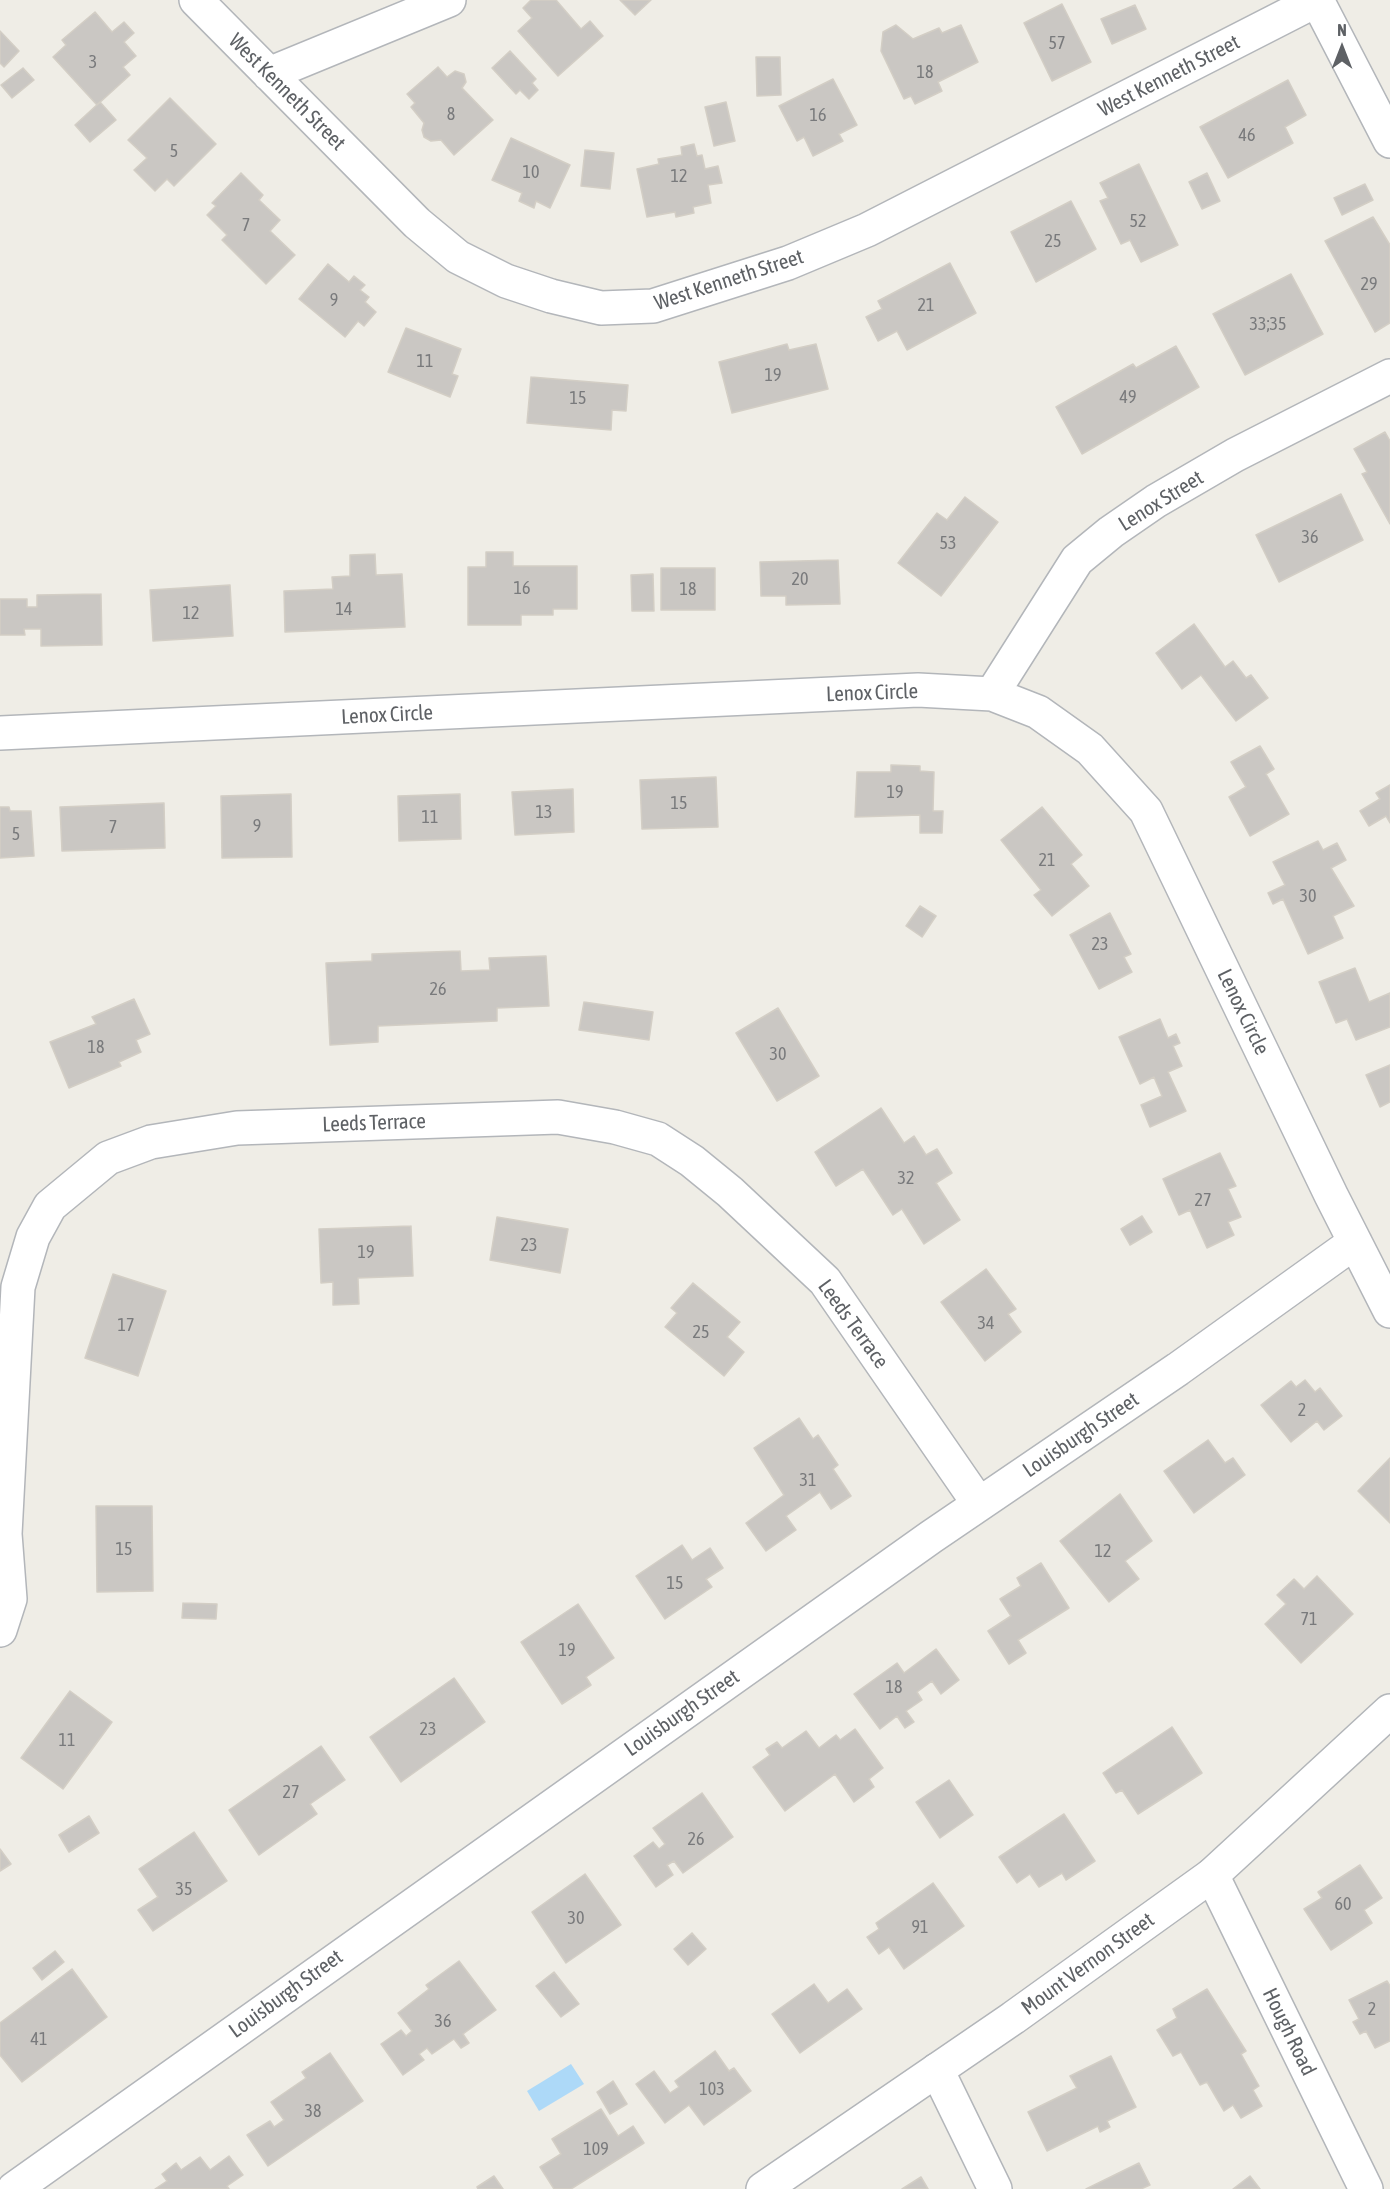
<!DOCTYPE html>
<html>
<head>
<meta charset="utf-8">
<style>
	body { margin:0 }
	#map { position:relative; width:1390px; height:2189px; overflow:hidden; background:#efede6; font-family:"Asap Condensed",sans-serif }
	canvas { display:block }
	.north { position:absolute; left:1312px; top:18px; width:60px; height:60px; -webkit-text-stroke:4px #fff; paint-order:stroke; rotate:0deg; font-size:16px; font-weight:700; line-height:24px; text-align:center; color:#5e6165 }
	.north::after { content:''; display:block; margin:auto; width:21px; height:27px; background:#5e6165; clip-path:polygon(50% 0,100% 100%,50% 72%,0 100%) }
</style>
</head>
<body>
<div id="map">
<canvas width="1390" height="2189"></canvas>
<div class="north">N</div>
</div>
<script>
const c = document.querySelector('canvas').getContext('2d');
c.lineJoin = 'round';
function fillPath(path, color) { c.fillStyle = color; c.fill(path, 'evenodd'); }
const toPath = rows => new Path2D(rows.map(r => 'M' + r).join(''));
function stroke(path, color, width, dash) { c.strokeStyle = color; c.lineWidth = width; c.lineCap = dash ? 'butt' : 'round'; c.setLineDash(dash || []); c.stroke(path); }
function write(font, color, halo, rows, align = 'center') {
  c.font = font + ' "Asap Condensed",sans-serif'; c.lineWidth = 5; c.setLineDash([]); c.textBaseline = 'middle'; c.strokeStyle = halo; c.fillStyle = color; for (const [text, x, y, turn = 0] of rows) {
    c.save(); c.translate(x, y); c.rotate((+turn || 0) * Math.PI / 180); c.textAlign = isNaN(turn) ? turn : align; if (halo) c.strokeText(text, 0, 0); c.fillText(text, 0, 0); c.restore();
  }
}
const water = toPath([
	[571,2064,584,2084,539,2111,527,2091]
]);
const building = toPath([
	[531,0,556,0,581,29,590,21,603,36,558,76,518,31,532,18,523,8,531,0],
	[620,0,651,0,635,15,620,0],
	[1062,4,1091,62,1052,81,1024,23,1062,4],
	[1135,5,1146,29,1112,44,1101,19,1135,5],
	[95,12,112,32,124,22,134,33,124,42,136,56,123,67,130,75,97,105,53,57,66,45,62,40,95,12],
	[896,25,913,39,939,28,942,33,961,25,978,62,938,82,942,91,915,104,911,96,904,99,881,51,883,32,896,25],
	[0,31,19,51,4,67,0,63,0,31],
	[510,51,536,79,532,83,538,90,529,99,520,90,516,94,492,68,510,51],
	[756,57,780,57,781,95,757,96,756,57],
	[438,67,447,77,455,71,464,74,466,82,462,88,493,120,454,155,441,140,431,141,424,137,422,130,424,123,411,107,415,103,407,94,438,67],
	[23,68,34,80,12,98,1,85,23,68],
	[833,79,857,125,839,134,843,141,813,156,804,137,797,141,779,106,833,79],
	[1288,80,1306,115,1285,127,1293,143,1228,178,1200,127,1288,80],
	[170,98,216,144,174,186,167,179,155,191,134,170,147,158,128,140,170,98],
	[100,102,116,120,90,142,75,125,100,102],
	[726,102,735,141,714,146,705,107,726,102],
	[511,138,570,165,550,208,536,201,534,208,519,201,522,193,492,180,511,138],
	[694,144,697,156,702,155,705,169,718,166,722,183,708,185,711,203,693,207,694,213,676,217,675,212,647,217,637,169,659,164,658,159,682,155,681,147,694,144],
	[585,150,614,153,610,189,581,186,585,150],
	[1139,164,1178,245,1141,262,1130,240,1121,244,1100,201,1108,198,1100,183,1139,164],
	[241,173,263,195,259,200,280,220,270,231,295,255,266,284,222,240,227,235,207,215,216,206,212,203,241,173],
	[1207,173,1220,201,1202,209,1189,182,1207,173],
	[1365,184,1373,200,1342,215,1334,198,1365,184],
	[1071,201,1096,249,1036,282,1011,232,1071,201],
	[1373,217,1390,245,1390,323,1375,332,1325,241,1373,217],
	[950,263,976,313,907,350,897,331,878,341,866,317,882,309,878,301,950,263],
	[328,264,349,282,354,276,365,285,360,290,369,297,365,302,376,312,364,326,358,321,345,337,299,299,328,264],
	[1291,274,1323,334,1245,375,1213,314,1291,274],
	[406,328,461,349,452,374,458,376,450,397,388,372,406,328],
	[787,344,789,350,816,344,828,389,732,413,719,362,787,344],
	[1176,346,1199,387,1082,454,1056,407,1133,364,1136,368,1176,346],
	[531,377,628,385,626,411,612,410,611,430,527,423,531,377],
	[1385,432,1390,441,1390,524,1362,474,1367,472,1354,449,1385,432],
	[1341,494,1363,540,1279,582,1256,535,1341,494],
	[965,497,998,522,941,596,898,563,937,513,947,520,965,497],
	[486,552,513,552,513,566,577,566,577,609,553,609,553,615,521,615,521,625,468,625,468,567,486,567,486,552],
	[375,554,376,575,402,574,405,627,285,632,284,591,333,589,332,577,350,576,350,555,375,554],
	[838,560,840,604,786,605,786,596,761,596,760,562,838,560],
	[661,568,715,568,715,610,661,610,661,568],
	[653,574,654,611,632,611,631,575,653,574],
	[230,585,233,636,153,641,150,590,230,585],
	[101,594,102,645,41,646,41,629,24,629,25,635,0,635,0,599,27,599,27,607,37,607,37,595,101,594],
	[1194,624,1225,667,1233,661,1246,678,1251,675,1268,698,1236,721,1201,675,1182,689,1156,653,1194,624],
	[1260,746,1274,769,1266,774,1289,814,1250,836,1229,797,1246,787,1231,762,1260,746],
	[891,765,920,766,920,771,934,772,933,811,943,811,942,833,920,833,920,815,855,817,857,772,891,772,891,765],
	[716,777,718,827,642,829,640,780,716,777],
	[1390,785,1390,823,1386,816,1369,826,1360,811,1380,799,1376,793,1390,785],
	[573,789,574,832,515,835,512,792,573,789],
	[291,794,292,857,222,858,221,796,291,794],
	[460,794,461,839,399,841,398,796,460,794],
	[164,803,165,848,62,851,60,807,164,803],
	[0,807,9,807,10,811,31,811,34,856,0,858,0,807],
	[1042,807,1082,855,1071,864,1089,886,1052,916,1034,895,1041,890,1001,840,1042,807],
	[1318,841,1323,850,1337,843,1346,860,1331,868,1354,906,1333,916,1343,938,1308,954,1283,899,1273,904,1268,893,1285,885,1273,862,1318,841],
	[920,906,936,916,922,937,906,926,920,906],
	[1110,913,1131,954,1124,957,1132,972,1099,989,1070,935,1110,913],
	[460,951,461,971,490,970,489,958,546,956,549,1006,497,1008,497,1021,378,1026,378,1042,330,1045,326,963,372,961,372,954,460,951],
	[1355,968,1369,1002,1390,993,1390,1027,1356,1040,1347,1019,1336,1023,1319,982,1355,968],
	[134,999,150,1034,136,1040,141,1052,119,1062,121,1066,69,1088,50,1042,96,1024,92,1017,134,999],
	[584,1002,653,1012,649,1040,579,1030,584,1002],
	[778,1008,819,1076,777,1101,736,1033,778,1008],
	[1160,1019,1168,1038,1176,1034,1180,1043,1173,1046,1182,1066,1168,1072,1186,1111,1150,1127,1141,1105,1162,1096,1154,1077,1140,1084,1119,1037,1160,1019],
	[1390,1065,1390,1102,1380,1107,1366,1075,1390,1065],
	[881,1108,904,1143,914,1136,926,1155,937,1149,952,1173,936,1183,960,1220,924,1244,902,1209,893,1215,863,1169,836,1186,815,1152,881,1108],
	[1220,1153,1236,1186,1228,1189,1241,1217,1228,1222,1234,1235,1207,1248,1190,1210,1179,1215,1163,1179,1220,1153],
	[1142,1216,1152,1232,1130,1245,1121,1229,1142,1216],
	[497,1217,568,1229,560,1273,490,1260,497,1217],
	[411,1226,413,1276,358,1278,359,1304,333,1305,333,1282,321,1283,319,1229,411,1226],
	[986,1269,1016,1309,1008,1314,1021,1332,985,1361,941,1302,986,1269],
	[113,1274,166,1291,138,1376,85,1358,113,1274],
	[693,1283,740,1322,727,1337,744,1352,724,1376,665,1327,677,1313,671,1308,693,1283],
	[1305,1380,1315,1392,1320,1388,1342,1416,1324,1430,1317,1421,1291,1442,1261,1405,1291,1381,1296,1387,1305,1380],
	[799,1418,813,1439,818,1435,838,1465,833,1469,851,1496,831,1509,820,1492,786,1516,796,1530,766,1551,746,1523,784,1495,754,1448,799,1418],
	[1208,1440,1225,1463,1233,1458,1245,1475,1194,1513,1164,1471,1208,1440],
	[1390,1458,1390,1523,1358,1491,1390,1458],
	[1120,1494,1152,1541,1125,1561,1139,1579,1109,1602,1060,1541,1120,1494],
	[96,1506,152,1506,153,1591,97,1592,96,1506],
	[682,1545,692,1560,710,1548,723,1568,706,1579,712,1587,665,1619,636,1576,682,1545],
	[1041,1563,1069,1608,1018,1640,1026,1653,1009,1664,988,1631,1011,1616,1000,1599,1021,1586,1017,1578,1041,1563],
	[1317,1576,1353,1614,1301,1663,1265,1624,1286,1604,1277,1595,1294,1579,1304,1589,1317,1576],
	[183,1603,217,1604,216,1619,182,1618,183,1603],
	[578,1604,614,1658,586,1677,591,1685,562,1704,521,1642,578,1604],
	[936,1649,959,1680,941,1694,932,1681,917,1692,922,1700,906,1711,914,1722,905,1728,897,1716,880,1729,854,1694,897,1663,904,1673,936,1649],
	[454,1678,485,1722,401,1782,370,1737,454,1678],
	[70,1691,112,1722,63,1789,21,1758,70,1691],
	[1172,1727,1202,1773,1138,1814,1122,1790,1116,1793,1103,1773,1172,1727],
	[855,1729,883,1768,869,1779,874,1787,854,1802,835,1774,785,1811,753,1767,770,1755,766,1749,777,1742,782,1748,806,1731,819,1748,836,1735,840,1740,855,1729],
	[321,1746,345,1780,310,1804,317,1814,259,1855,229,1810,321,1746],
	[949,1780,973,1815,940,1838,916,1802,949,1780],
	[702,1793,733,1837,683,1873,674,1861,667,1865,673,1875,656,1887,634,1856,653,1842,659,1849,665,1844,653,1828,702,1793],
	[1064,1814,1095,1861,1066,1880,1062,1873,1039,1887,1030,1874,1017,1883,999,1857,1064,1814],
	[89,1816,99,1833,69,1852,59,1835,89,1816],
	[194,1832,227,1881,153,1931,138,1910,158,1897,139,1869,194,1832],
	[0,1849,11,1864,0,1871,0,1849],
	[1360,1865,1382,1898,1364,1910,1372,1923,1331,1950,1304,1909,1322,1898,1318,1892,1360,1865],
	[585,1874,621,1925,566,1963,532,1912,585,1874],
	[933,1883,964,1926,904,1969,889,1947,879,1954,867,1937,879,1929,876,1923,933,1883],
	[692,1933,706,1949,688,1965,674,1949,692,1933],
	[55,1951,64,1962,42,1980,33,1968,55,1951],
	[459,1961,496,2010,463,2034,469,2043,461,2048,454,2039,432,2054,427,2048,419,2054,424,2060,403,2075,381,2044,401,2030,406,2036,412,2031,398,2013,429,1989,426,1985,459,1961],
	[72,1969,107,2017,22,2082,0,2055,0,2023,72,1969],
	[554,1972,579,2004,561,2017,536,1986,554,1972],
	[1387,1981,1390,1986,1390,2041,1375,2048,1366,2031,1360,2034,1353,2022,1359,2019,1349,2000,1387,1981],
	[814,1984,828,2003,847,1989,862,2009,800,2053,772,2014,814,1984],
	[1207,1989,1246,2051,1241,2054,1259,2086,1253,2090,1262,2106,1241,2118,1233,2105,1224,2111,1207,2082,1200,2085,1181,2052,1173,2056,1157,2030,1177,2018,1173,2009,1207,1989],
	[715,2051,729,2071,734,2068,751,2091,704,2125,689,2105,665,2123,636,2084,654,2071,670,2093,679,2087,675,2081,715,2051],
	[330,2053,363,2101,268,2166,247,2135,270,2121,274,2127,284,2120,271,2102,306,2078,302,2072,330,2053],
	[1111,2056,1136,2107,1107,2121,1110,2127,1100,2132,1098,2126,1047,2151,1028,2112,1077,2088,1070,2076,1111,2056],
	[613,2081,627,2104,610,2114,597,2092,613,2081],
	[601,2109,618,2136,633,2126,644,2143,571,2189,554,2189,540,2167,561,2154,552,2139,601,2109],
	[229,2156,243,2175,227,2186,229,2189,155,2189,167,2181,162,2174,176,2163,181,2170,200,2157,210,2170,229,2156],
	[1139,2163,1150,2185,1141,2189,1086,2189,1139,2163],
	[494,2176,503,2189,478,2189,477,2187,494,2176],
	[1250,2176,1260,2189,1233,2189,1250,2176],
	[921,2177,928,2189,902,2189,921,2177]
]);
const street = toPath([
	[196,0,417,223,458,257,506,281,551,296,601,308,653,306,788,263,867,230,1317,0],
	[1317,0,1390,141],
	[269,74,449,0],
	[992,694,1077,560,1111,532,1156,501,1235,455,1390,376],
	[0,733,918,690,992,694,1038,712,1090,749,1146,811,1331,1195,1390,1311],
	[0,1630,10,1599,5,1534,18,1287,33,1237,50,1206,108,1158,151,1142,237,1128,558,1117,615,1127,658,1139,692,1161,730,1192,825,1281,979,1504],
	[1212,1875,1366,2189],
	[937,2070,995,2189],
	[14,2189,931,1537,1178,1369,1355,1242]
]);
const secondary = toPath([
	[763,2189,1013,2018,1212,1875,1390,1711]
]);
const numberNames = [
	["57",1057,43],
	["3",93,62],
	["18",925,72],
	["8",451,114],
	["16",818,115],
	["46",1247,135],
	["5",174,151],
	["10",531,172],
	["12",679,176],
	["52",1138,221],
	["7",246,225],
	["25",1053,241],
	["29",1369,284],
	["9",334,300],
	["21",926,305],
	["33;35",1268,324],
	["11",425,361],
	["19",773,375],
	["49",1128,397],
	["15",578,398],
	["36",1310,537],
	["53",948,543],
	["20",800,579],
	["16",522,588],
	["18",688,589],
	["14",344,609],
	["12",191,613],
	["19",895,792],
	["15",679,803],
	["13",544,812],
	["11",430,817],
	["9",257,826],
	["7",113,827],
	["5",16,834],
	["21",1047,860],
	["30",1308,896],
	["23",1100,944],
	["26",438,989],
	["18",96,1047],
	["30",778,1054],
	["32",906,1178],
	["27",1203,1200],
	["23",529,1245],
	["19",366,1252],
	["34",986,1323],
	["17",126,1325],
	["25",701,1332],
	["2",1302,1410],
	["31",808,1480],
	["15",124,1549],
	["12",1103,1551],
	["15",675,1583],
	["71",1309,1619],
	["19",567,1650],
	["18",894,1687],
	["23",428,1729],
	["11",67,1740],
	["27",291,1792],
	["26",696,1839],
	["35",184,1889],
	["60",1343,1904],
	["30",576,1918],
	["91",920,1927],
	["2",1372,2009],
	["36",443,2021],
	["41",39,2039],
	["103",712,2089],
	["38",313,2111],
	["109",596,2149]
];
const streetNames = [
	["West Kenneth Street",1169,76,-27],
	["West Kenneth Street",287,92,45],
	["West Kenneth Street",729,280,-18],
	["Lenox Street",1161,501,-32],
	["Lenox Circle",872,693,-2],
	["Lenox Circle",387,715,-3],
	["Lenox Circle",1243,1012,64],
	["Leeds Terrace",374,1123,-2],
	["Leeds Terrace",853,1324,54],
	["Louisburgh Street",1081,1435,-34],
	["Louisburgh Street",682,1713,-35],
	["Mount Vernon Street",1088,1964,-36],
	["Louisburgh Street",286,1994,-36],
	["Hough Road",1289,2032,64]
];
fillPath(water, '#add9f8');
fillPath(building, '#cac7c3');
stroke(building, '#d3cec5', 1.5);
stroke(street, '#b3b6ba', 36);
stroke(secondary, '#b2b5b9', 36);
stroke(street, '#fff', 33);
stroke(secondary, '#fff', 33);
write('18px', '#797a7c', null, numberNames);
write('21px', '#5e6165', '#fff', streetNames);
</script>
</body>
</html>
